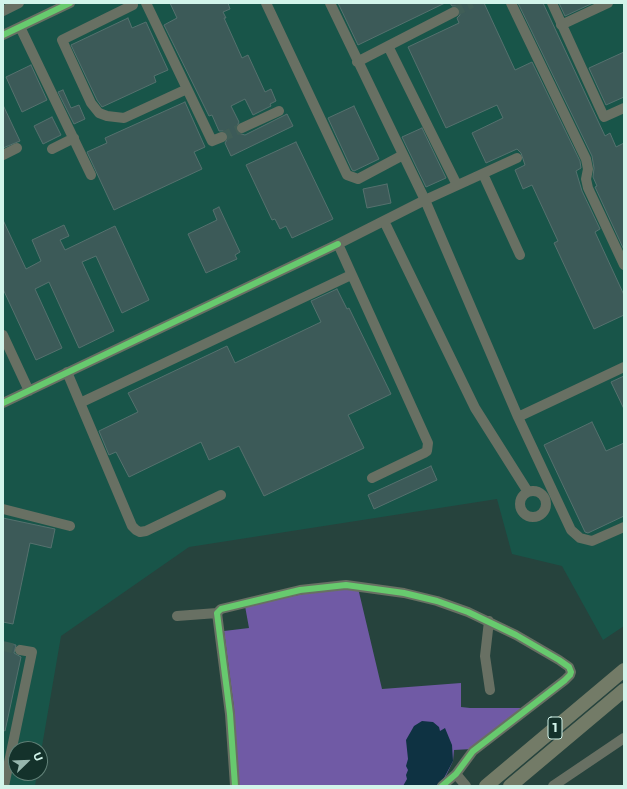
<!DOCTYPE html>
<html>
<head>
<meta charset="utf-8">
<style>
	body { margin:0 }
	#map { position:relative; width:627px; height:789px; overflow:hidden; background:#26433d; font-family:Montserrat,sans-serif }
	canvas { display:block }
	.frame { position:absolute; inset:0; border:4px solid #d2f4ea; pointer-events:none }
	.north { position:absolute; left:8px; top:741px; width:40px; height:40px; box-sizing:border-box; background:#14322b; border:1px solid #608077; border-radius:50%; rotate:67deg; font-size:11px; font-weight:700; line-height:16px; text-align:center; color:#d2f4ea }
	.north::after { content:''; display:block; margin:auto; width:14px; height:18px; background:#96b6ad; clip-path:polygon(50% 0,100% 100%,50% 72%,0 100%) }
</style>
</head>
<body>
<div id="map">
<canvas width="627" height="789"></canvas>
<div class="frame"></div>
<div class="north">U</div>
</div>
<script>
const c = document.querySelector('canvas').getContext('2d');
c.lineJoin = 'round';
function fillPath(path, color) { c.fillStyle = color; c.fill(path, 'evenodd'); }
const toPath = rows => new Path2D(rows.map(r => 'M' + r).join(''));
function stroke(path, color, width, dash) { c.strokeStyle = color; c.lineWidth = width; c.lineCap = dash ? 'butt' : 'round'; c.setLineDash(dash || []); c.stroke(path); }
function write(font, color, halo, rows, align = 'center') {
  c.font = font + ' Montserrat,sans-serif'; c.lineWidth = 4; c.setLineDash([]); c.textBaseline = 'middle'; c.strokeStyle = halo; c.fillStyle = color; for (const [text, x, y, turn = 0] of rows) {
    c.save(); c.translate(x, y); c.rotate((+turn || 0) * Math.PI / 180); c.textAlign = isNaN(turn) ? turn : align; if (halo) c.strokeText(text, 0, 0); c.fillText(text, 0, 0); c.restore();
  }
}
const built = toPath([
	[3,3,624,3,624,626,603,640,562,566,512,554,497,499,189,547,61,636,40,758,40,749,16,749,16,773,37,773,35,786,3,786]
]);
const forest = toPath([
	[358,588,382,689,461,683,461,707,470,708,525,708,472,749,454,750,453,761,444,780,437,786,238,786,234,708,224,631,249,628,245,606,327,589]
]);
const water = toPath([
	[422,721,433,722,439,727,440,731,445,728,452,745,453,761,444,778,436,786,403,786,407,779,406,775,408,770,406,766,408,759,406,740,414,726]
]);
const building = toPath([
	[170,3,228,3,230,9,223,12,226,18,224,18,242,58,248,55,265,92,271,89,276,101,270,104,271,106,253,115,245,99,231,106,239,122,236,128,238,133,245,135,287,114,293,126,231,156,225,143,228,138,228,134,223,131,219,131,212,115,209,116,164,25,177,18,170,3],
	[338,3,445,3,358,45,338,3],
	[450,3,484,3,515,70,532,62,580,161,581,168,576,171,582,191,600,229,595,232,624,295,624,315,594,329,554,243,558,241,532,185,523,189,515,170,525,165,521,153,517,149,486,163,472,133,503,118,497,105,446,128,408,47,459,23,457,18,460,15,460,9,457,6,452,6,450,3],
	[518,3,543,3,605,136,610,133,616,147,624,143,624,250,595,187,597,186,593,177,594,168,592,156,518,3],
	[559,3,593,3,565,16,559,3],
	[128,18,132,28,146,22,168,70,154,76,156,82,102,107,97,100,71,45,128,18],
	[624,52,624,97,606,105,589,68,624,52],
	[31,65,47,100,22,112,6,77,31,65],
	[63,90,71,108,79,105,85,119,74,124,58,92,63,90],
	[185,102,205,147,194,152,202,169,114,210,87,152,107,143,105,138,185,102],
	[3,105,20,141,3,148,3,105],
	[354,106,379,159,354,171,352,170,328,118,354,106],
	[52,117,61,135,43,144,34,126,52,117],
	[422,128,446,178,426,187,402,137,422,128],
	[296,142,333,219,292,238,286,226,280,229,275,219,272,220,246,165,296,142],
	[387,184,391,203,367,208,363,189,387,184],
	[219,207,240,252,235,255,237,259,206,273,188,234,217,220,213,210,219,207],
	[3,220,26,269,41,261,32,240,64,225,69,236,60,240,65,250,115,226,149,300,122,313,96,256,82,262,114,331,79,348,49,282,35,289,62,348,36,360,3,289,3,220],
	[337,289,347,309,349,308,391,394,348,415,364,448,264,496,239,446,209,460,201,442,129,477,116,452,109,455,99,431,138,412,128,393,227,346,235,363,321,322,311,301,337,289],
	[624,376,624,409,611,382,624,376],
	[592,422,606,451,624,443,624,516,588,533,585,532,544,445,592,422],
	[431,466,437,480,374,509,368,495,431,466],
	[3,518,55,529,51,548,30,543,13,624,3,622,3,518],
	[3,643,16,645,14,653,21,657,5,731,3,730,3,643]
]);
const minorTunnel = toPath([
	[454,12,472,3],
	[222,137,242,128],
	[3,646,20,650]
]);
const minor = toPath([
	[132,3,133,5,62,40,91,103,99,113,107,116,124,118,187,89],
	[146,3,212,141,222,137],
	[266,3,347,175,358,179,403,155],
	[511,3,586,159,588,169,586,179,588,188,624,265],
	[552,3,604,117,624,108],
	[3,11,19,3],
	[561,25,608,3],
	[20,27,91,175],
	[3,35,70,3],
	[388,46,457,185],
	[357,62,454,12],
	[242,128,279,111],
	[52,149,74,138],
	[3,155,17,148],
	[517,158,425,200,518,417,571,530,580,538,592,541,624,527],
	[483,174,520,255],
	[384,221,475,408,528,492],
	[338,244,428,443,427,451,424,453,372,478],
	[3,335,29,391],
	[67,372,132,526,136,530,140,532,146,531,221,495],
	[3,403,338,244,425,200,330,3],
	[80,403,351,275],
	[518,417,624,367],
	'520 504a13 13 0 1 1 26 0a13 13 0 1 1-26 0Z',
	[3,509,70,526],
	[177,616,217,613],
	[489,621,485,656,490,690],
	[456,774,466,786],
	[4,786,32,652,20,650],
	[235,786,230,714,217,613,221,609,300,590,346,585,404,593,437,601,468,612,516,635,559,660,569,667,571,672,570,675,565,680,473,751,456,774,442,786],
	[553,786,624,738]
]);
const highway = toPath([
	[486,786,624,670],
	[510,786,624,690]
]);
const cycleway = toPath([
	[3,35,70,3],
	[3,403,338,244],
	[235,786,230,714,217,613,221,609,300,590,346,585,404,593,437,601,468,612,516,635,559,660,569,667,571,672,570,675,565,680,473,751,456,774,442,786]
]);
const shields = [
	[555,728,14]
];
const shieldNames = [
	["1",555,728]
];
fillPath(built, '#185549');
fillPath(forest, '#705aa5');
fillPath(water, '#0e3242');
fillPath(building, '#3c5a58');
stroke(building, '#55716e', 1);
stroke(minorTunnel, '#405e57', 10, [10, 5]);
stroke(minor, '#687063', 10);
stroke(highway, '#737b67', 14);
stroke(cycleway, '#67ca6e', 6);
for (const [x, y, w] of shields) { const box = new Path2D(); box.roundRect(x - w / 2, y - 11, w, 22, 3); c.fillStyle = '#14322b'; c.fill(box); stroke(box, '#d2f4ea', 1); }
write('bold 13px', '#d2f4ea', null, shieldNames);
</script>
</body>
</html>
